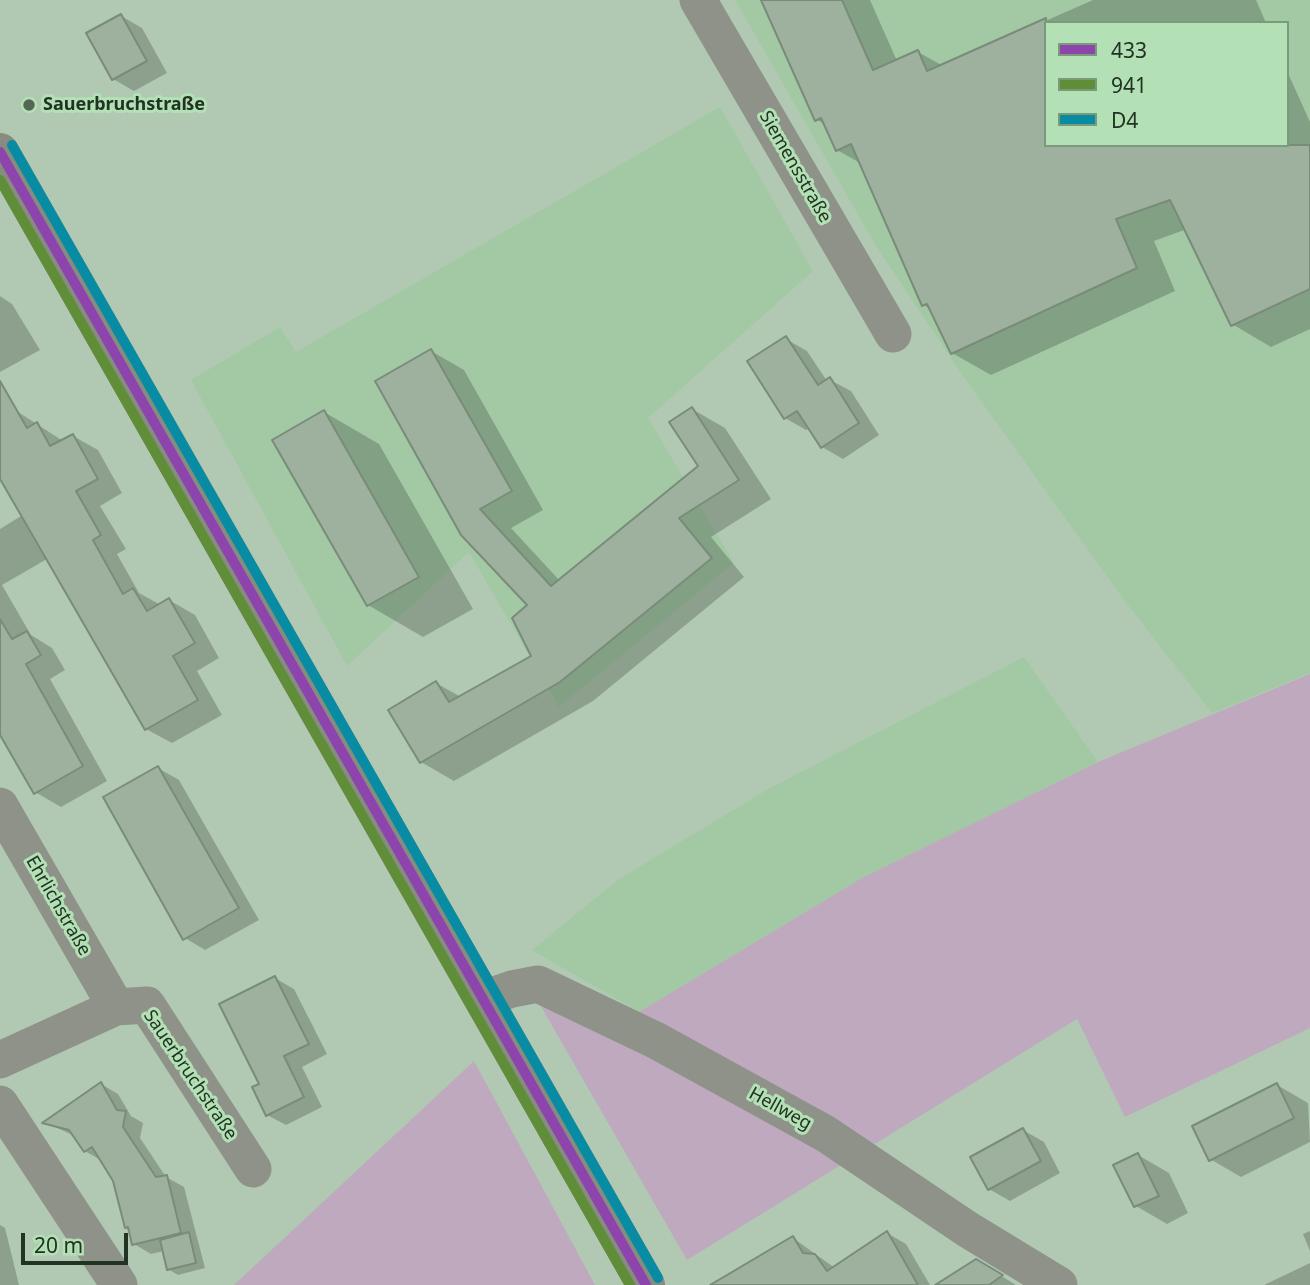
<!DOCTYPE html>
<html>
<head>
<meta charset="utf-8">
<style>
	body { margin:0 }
	#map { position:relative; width:1310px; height:1285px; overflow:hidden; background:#b1c9b2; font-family:"Noto Sans",sans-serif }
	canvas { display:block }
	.legend { position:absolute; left:1044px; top:21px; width:245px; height:126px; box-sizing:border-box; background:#b3e0b5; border:2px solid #799b7a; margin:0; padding:9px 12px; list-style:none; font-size:21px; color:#213322 }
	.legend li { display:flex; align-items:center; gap:14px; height:35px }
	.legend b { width:35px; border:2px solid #799b7a }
	.scale { position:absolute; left:21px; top:1233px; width:107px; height:32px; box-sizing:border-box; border:4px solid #213322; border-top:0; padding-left:9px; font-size:21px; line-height:24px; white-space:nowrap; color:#213322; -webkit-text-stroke:5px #b3e0b5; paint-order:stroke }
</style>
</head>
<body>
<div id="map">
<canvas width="1310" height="1285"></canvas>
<ul class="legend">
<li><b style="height:9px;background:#8e44ad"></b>433</li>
<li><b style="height:9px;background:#5f8d38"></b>941</li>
<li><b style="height:9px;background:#088ca3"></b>D4</li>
</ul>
<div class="scale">20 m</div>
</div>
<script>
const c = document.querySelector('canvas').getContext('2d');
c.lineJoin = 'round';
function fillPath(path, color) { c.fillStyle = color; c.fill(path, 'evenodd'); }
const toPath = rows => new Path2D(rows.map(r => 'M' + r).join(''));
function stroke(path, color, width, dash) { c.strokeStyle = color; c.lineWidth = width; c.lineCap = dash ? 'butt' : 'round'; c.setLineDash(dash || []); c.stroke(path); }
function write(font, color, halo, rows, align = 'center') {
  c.font = font + ' "Noto Sans",sans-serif'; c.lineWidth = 6; c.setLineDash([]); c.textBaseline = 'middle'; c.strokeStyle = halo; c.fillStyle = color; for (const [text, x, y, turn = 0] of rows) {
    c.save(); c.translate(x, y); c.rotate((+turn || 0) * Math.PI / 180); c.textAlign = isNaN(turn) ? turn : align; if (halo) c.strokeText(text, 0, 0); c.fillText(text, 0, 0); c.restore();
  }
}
const built = toPath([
	[735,0,1310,0,1310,673,1212,713,1124,600,963,376,876,246],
	[1046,23,1287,23,1287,145,1046,145],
	[720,107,813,271,648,418,734,563,559,707,469,552,347,666,191,380,280,327,296,352],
	[1024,657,1098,762,862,878,639,1012,532,950,619,879,770,788]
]);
const green = toPath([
	[1310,674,1310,1028,1125,1117,1077,1019,687,1260,539,1003,639,1012,862,878,1098,762],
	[474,1061,595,1285,234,1285]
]);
const shadow = toPath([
	[763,0,870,0,897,61,918,52,943,66,1093,0,1256,0,1266,23,1046,23,1046,145,1287,145,1287,71,1310,122,1310,329,1271,347,1232,324,1187,229,1154,241,1175,291,991,375,952,353,931,310,924,305,862,164,837,150,826,125,816,119],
	[121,16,142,28,167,73,134,91,113,79],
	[0,296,12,304,40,350,0,372],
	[786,339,807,351,827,381,830,380,851,391,879,435,843,459,822,447,810,428,806,430,785,418],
	[431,351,464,370,543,510,511,528,560,581,700,467,692,409,725,428,771,499,711,537,744,577,593,701,454,781,421,762,436,683,461,697,534,656,530,605,464,536],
	[15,410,63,441,73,436,98,450,122,493,100,506,126,549,117,554,139,593,159,604,169,600,195,615,219,658,197,671,222,715,172,743,146,729,47,559,2,585,31,635,52,648,65,670,50,679,107,781,61,807,35,792,0,731,0,529,21,516,0,477,0,419],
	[324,412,379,444,473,609,423,637,368,605],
	[158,768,179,780,259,920,205,950,185,938],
	[275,978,294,989,327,1054,302,1067,322,1107,286,1125,267,1115,262,1084],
	[101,1084,118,1094,131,1116,143,1123,140,1138,166,1177,184,1187,205,1268,178,1275,168,1269,164,1251,151,1254,134,1244,126,1227,115,1180,104,1162,85,1151,75,1136,46,1123],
	[1277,1085,1308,1103,1310,1142,1241,1177,1210,1159],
	[1023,1130,1044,1142,1060,1173,1010,1201,989,1189],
	[1138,1155,1169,1173,1188,1213,1167,1224,1136,1206],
	[0,1225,5,1228,19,1285,0,1285],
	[1310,1231,1310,1251,1303,1234],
	[887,1233,906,1244,930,1285,713,1285,793,1238,835,1268],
	[977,1261,1016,1285,939,1285],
	[1310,1263,1310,1285,1264,1285]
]);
const building = toPath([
	[761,0,842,0,873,70,918,50,927,71,1046,18,1046,145,1310,145,1310,289,1231,326,1170,200,1116,219,1137,268,951,354,927,304,922,306,851,144,836,151,821,118,815,121,761,0],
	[121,14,147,61,112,80,86,33,121,14],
	[786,336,818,385,830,377,859,423,821,448,797,411,784,419,747,361,786,336],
	[431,349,512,491,480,509,551,586,698,466,669,422,692,407,739,480,679,518,712,558,560,682,420,763,388,710,436,681,449,702,531,656,512,618,527,605,461,535,375,381,431,349],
	[0,381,27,428,37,422,50,446,73,434,98,479,76,491,101,535,93,540,123,594,133,588,147,611,169,598,195,643,173,656,198,700,145,730,0,479,0,381],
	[324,410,419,577,367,606,272,440,324,410],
	[0,619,12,639,27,631,41,655,26,664,83,766,34,794,0,735,0,619],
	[158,766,239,908,183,940,103,797,158,766],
	[275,976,309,1044,284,1056,304,1097,266,1116,252,1087,259,1084,219,1004,275,976],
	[101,1082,117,1110,126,1111,123,1127,156,1177,167,1175,181,1233,132,1245,128,1227,125,1228,113,1181,92,1147,84,1152,69,1130,42,1123,101,1082],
	[1277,1083,1294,1118,1209,1161,1192,1126,1277,1083],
	[1023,1128,1041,1161,988,1190,970,1157,1023,1128],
	[1138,1153,1159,1196,1134,1207,1113,1165,1138,1153],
	[887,1231,918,1285,710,1285,793,1236,803,1253,815,1254,827,1271,887,1231],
	[189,1232,196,1263,167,1270,160,1240,189,1232],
	[976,1259,1003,1275,989,1285,935,1285,976,1259]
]);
const minor = toPath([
	[698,0,893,334],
	[0,806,116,1007],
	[483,999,512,989,538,984,657,1041,826,1134,967,1229,1059,1285],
	[0,1060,116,1007,147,1005,253,1169],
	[0,1104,119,1285]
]);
const major = toPath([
	[0,152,646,1285]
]);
const bus1 = toPath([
	[0,152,646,1285]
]);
const bus2 = toPath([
	[0,180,630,1285]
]);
const bus3 = toPath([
	[12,145,658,1278]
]);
const markers = [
	[29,105,7,"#536854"]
];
const poiNames = [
	["Sauerbruchstraße",43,105]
];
const streetNames = [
	["Siemensstraße",795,167,60],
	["Ehrlichstraße",58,906,60],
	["Sauerbruchstraße",190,1075,56],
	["Hellweg",780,1109,29]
];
fillPath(built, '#a3c9a4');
fillPath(green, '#bea9bf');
fillPath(shadow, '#0003');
fillPath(building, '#9eb19f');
stroke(building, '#798c7a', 2);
stroke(minor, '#8e9288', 37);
stroke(major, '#868c7f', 38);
stroke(bus1, '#8e44ad', 10);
stroke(bus2, '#5f8d38', 10);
stroke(bus3, '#088ca3', 10);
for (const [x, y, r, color] of markers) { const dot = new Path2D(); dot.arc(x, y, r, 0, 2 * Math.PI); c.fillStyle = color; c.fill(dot); stroke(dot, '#b3e0b5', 2.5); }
write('bold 18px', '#213322', '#b3e0b5', poiNames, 'left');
write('18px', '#213322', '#b3e0b5', streetNames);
</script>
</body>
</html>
